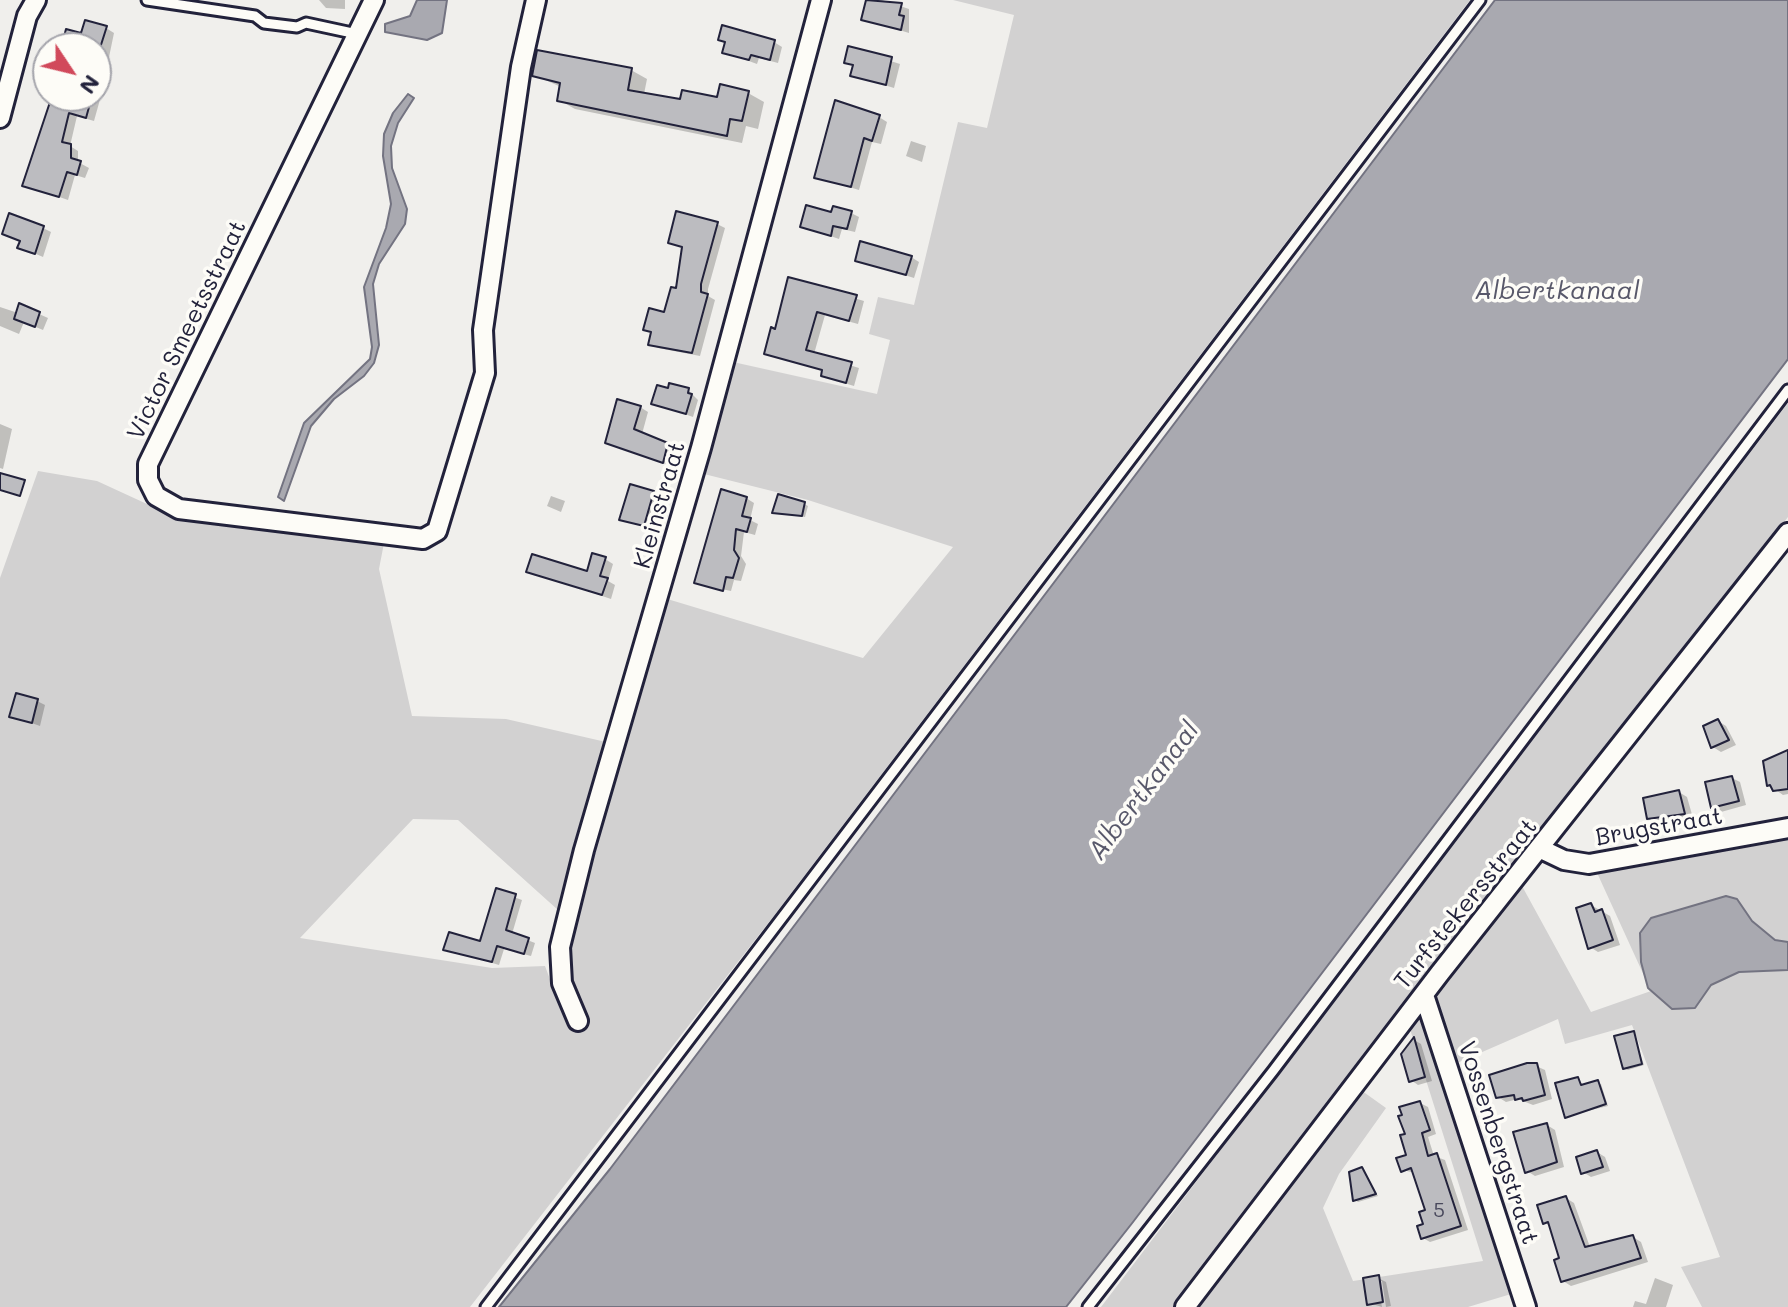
<!DOCTYPE html>
<html>
<head>
<meta charset="utf-8">
<style>
	body { margin:0 }
	#map { position:relative; width:1788px; height:1307px; overflow:hidden; background:#f0efec; font-family:Mali,sans-serif }
	canvas { display:block }
	.north { position:absolute; left:32px; top:32px; width:80px; height:80px; box-sizing:border-box; background:#fdfcf7; border:2px solid #a5a5ac; border-radius:50%; rotate:125deg; font-size:22px; font-weight:700; line-height:32px; text-align:center; color:#22223b }
	.north::after { content:''; display:block; margin:auto; width:28px; height:36px; background:#d1495b; clip-path:polygon(50% 0,100% 100%,50% 72%,0 100%) }
</style>
</head>
<body>
<div id="map">
<canvas width="1788" height="1307"></canvas>
<div class="north">N</div>
</div>
<script>
const c = document.querySelector('canvas').getContext('2d');
c.lineJoin = 'round';
function fillPath(path, color) { c.fillStyle = color; c.fill(path, 'evenodd'); }
const toPath = rows => new Path2D(rows.map(r => 'M' + r).join(''));
function stroke(path, color, width, dash) { c.strokeStyle = color; c.lineWidth = width; c.lineCap = dash ? 'butt' : 'round'; c.setLineDash(dash || []); c.stroke(path); }
function write(font, color, halo, rows, align = 'center') {
  c.font = font + ' Mali,sans-serif'; c.lineWidth = 7; c.setLineDash([]); c.textBaseline = 'middle'; c.strokeStyle = halo; c.fillStyle = color; for (const [text, x, y, turn = 0] of rows) {
    c.save(); c.translate(x, y); c.rotate((+turn || 0) * Math.PI / 180); c.textAlign = isNaN(turn) ? turn : align; if (halo) c.strokeText(text, 0, 0); c.fillText(text, 0, 0); c.restore();
  }
}
const green = toPath([
	[953,0,1470,0,776,913,470,1307,0,1307,0,578,38,471,97,481,173,516,384,543,379,569,412,716,506,719,606,742,558,910,458,820,413,819,300,938,492,968,545,966,557,998,570,1018,583,1002,565,967,567,942,664,598,863,658,953,547,808,500,704,474,733,362,877,394,890,340,869,334,878,297,914,305,958,122,987,128,1014,15],
	[1788,403,1788,517,1173,1307,1101,1307],
	[1788,822,1788,1307,1702,1307,1681,1267,1720,1257,1632,1025,1565,1044,1558,1019,1457,1063,1531,1288,1468,1307,1194,1307,1358,1088,1386,1108,1339,1174,1323,1208,1353,1281,1483,1261,1409,1026,1522,886,1591,1012,1651,991,1588,853]
]);
const water = toPath([
	[417,0,447,0,442,33,427,40,385,32,385,24,410,16,417,0],
	[1495,0,1788,0,1788,359,1133,1222,1066,1307,499,1307,610,1169,1495,0],
	[408,94,414,98,398,123,391,146,392,168,407,209,405,224,379,264,373,284,379,345,374,363,364,376,334,399,311,426,284,501,278,497,304,423,370,359,372,347,364,287,386,228,391,204,383,156,384,134,393,113,408,94],
	[1726,896,1737,899,1752,921,1775,940,1788,942,1788,970,1739,972,1711,985,1695,1008,1672,1009,1648,988,1641,962,1640,933,1651,918,1726,896]
]);
const shadow = toPath([
	[319,0,345,0,345,9,326,8],
	[868,0,882,0,909,9,909,33,863,19],
	[106,28,114,33,108,62,96,59,96,48,65,48,82,35],
	[774,42,782,47,778,63,759,58,757,64,724,52],
	[850,48,900,64,894,88,852,75,854,67,846,62],
	[631,70,647,79,644,94,682,101,719,100,748,93,764,102,758,129,746,126,742,143,575,109,559,100,561,87,534,75],
	[96,94,101,96,94,121,77,116,70,146,78,151,78,162,89,168,85,178,75,175,68,200,25,185,38,138,43,139,51,96],
	[879,117,887,122,881,144,872,142,859,190,816,177],
	[911,141,926,146,922,162,906,156],
	[851,213,859,217,855,232,842,229,839,239,802,226,832,215],
	[717,224,725,228,708,289,708,296,715,300,700,356,658,348,650,344,653,333,646,329,666,314,677,290,684,248,670,242],
	[43,228,51,232,43,257,20,247],
	[911,257,919,262,914,278,857,260],
	[790,279,864,301,858,324,825,315,814,354,859,368,854,386,831,379,823,375,824,371,766,353,776,331],
	[21,306,48,318,43,330,24,322,19,334,0,326,0,307,18,313],
	[688,390,698,400,693,417,654,403],
	[640,407,648,412,642,434,676,449,671,466,615,446],
	[0,424,12,429,3,469,0,468],
	[653,493,656,495,647,526,625,521],
	[551,496,565,501,561,512,547,506],
	[746,498,754,503,750,520,758,524,755,535,744,532,741,556,746,564,741,581,734,580,731,591,702,585,696,582],
	[804,504,808,506,805,517,778,513],
	[605,559,613,564,608,581,615,585,611,599,528,571,588,574],
	[37,701,45,705,40,726,12,716],
	[1718,721,1726,726,1736,745,1721,752,1713,747],
	[1788,755,1788,794,1783,795,1769,785],
	[1732,778,1740,782,1746,805,1721,812,1713,807],
	[1679,792,1687,797,1693,818,1657,822,1649,818],
	[1680,814,1653,820,1653,815],
	[497,891,522,900,512,934,535,943,531,956,504,949,499,965,446,949,478,942],
	[1591,905,1610,916,1620,945,1598,952,1590,947],
	[1633,1033,1644,1065,1628,1070,1624,1068],
	[1414,1040,1421,1044,1432,1081,1418,1085,1411,1080],
	[1536,1066,1545,1070,1552,1099,1533,1105,1518,1099,1506,1102,1498,1097],
	[1578,1079,1583,1087,1601,1084,1608,1106,1566,1116],
	[1420,1103,1428,1107,1436,1134,1428,1137,1434,1156,1445,1160,1468,1230,1430,1242,1423,1238,1428,1212,1415,1173,1403,1170,1408,1156,1408,1135],
	[1547,1125,1555,1130,1564,1167,1535,1176,1527,1171],
	[1597,1152,1605,1157,1610,1171,1591,1177,1583,1172],
	[1362,1170,1378,1196,1358,1202,1355,1200],
	[1566,1198,1574,1203,1590,1247,1633,1237,1641,1242,1648,1262,1571,1286,1563,1281,1562,1260,1552,1227,1545,1223],
	[1378,1278,1386,1282,1391,1306,1386,1307,1382,1281,1377,1281,1382,1307,1369,1303],
	[1655,1278,1673,1285,1666,1307,1633,1307,1635,1301,1646,1304]
]);
const building = toPath([
	[866,0,902,3,899,15,904,16,901,30,861,20,866,0],
	[85,20,107,26,100,48,61,48,66,29,81,33,85,20],
	[722,25,775,40,770,60,751,55,749,60,722,53,725,42,718,40,722,25],
	[848,46,892,57,886,85,850,76,853,65,844,63,848,46],
	[537,50,632,68,628,90,680,99,682,90,717,97,720,84,749,91,742,121,730,119,727,136,557,101,560,83,532,76,537,50],
	[52,96,92,96,86,118,69,113,62,142,71,144,71,158,81,161,77,175,67,172,59,197,22,186,52,96],
	[835,100,880,115,872,141,864,138,851,187,814,178,835,100],
	[806,205,831,212,833,206,852,211,847,229,833,226,831,236,800,227,806,205],
	[676,211,718,222,701,284,701,292,708,294,692,353,648,345,651,332,643,330,649,308,664,312,671,287,676,288,682,247,668,243,676,211],
	[9,213,44,226,35,254,17,248,20,241,2,234,9,213],
	[860,241,912,256,906,275,855,261,860,241],
	[788,277,857,295,849,321,817,312,806,350,852,362,846,383,821,376,822,370,764,354,771,327,775,329,788,277],
	[19,303,40,312,35,327,14,319,19,303],
	[669,383,689,388,688,393,692,394,686,414,651,404,657,385,668,388,669,383],
	[617,399,641,406,634,429,668,443,663,463,605,443,617,399],
	[0,473,25,480,20,496,0,490,0,473],
	[630,484,654,491,644,526,619,520,630,484],
	[721,489,747,497,742,516,751,518,747,532,736,529,734,550,739,558,733,578,726,577,723,591,694,583,721,489],
	[778,494,805,502,802,516,772,513,778,494],
	[592,553,606,557,600,576,608,578,602,595,526,572,532,554,587,571,592,553],
	[16,693,38,699,32,723,9,717,16,693],
	[1718,719,1729,740,1711,748,1703,726,1718,719],
	[1788,750,1788,789,1773,791,1770,785,1767,786,1763,761,1788,750],
	[1732,776,1739,801,1711,808,1705,782,1732,776],
	[1679,790,1685,814,1647,819,1643,798,1679,790],
	[496,888,516,894,506,930,529,938,524,954,497,946,492,962,443,950,449,932,480,941,496,888],
	[1591,903,1595,912,1602,909,1613,940,1588,949,1576,908,1591,903],
	[1634,1031,1642,1064,1623,1069,1614,1036,1634,1031],
	[1414,1037,1425,1077,1409,1082,1401,1054,1414,1037],
	[1527,1063,1537,1063,1545,1095,1523,1101,1522,1098,1515,1100,1514,1095,1496,1098,1489,1075,1527,1063],
	[1578,1077,1581,1085,1598,1080,1606,1104,1565,1118,1555,1083,1578,1077],
	[1420,1101,1430,1130,1422,1133,1428,1156,1437,1153,1461,1226,1421,1239,1417,1226,1423,1224,1419,1212,1425,1210,1411,1168,1401,1172,1396,1158,1406,1155,1400,1135,1405,1134,1398,1116,1402,1115,1399,1107,1420,1101],
	[1547,1123,1557,1162,1525,1173,1513,1132,1547,1123],
	[1597,1150,1603,1167,1581,1174,1576,1157,1597,1150],
	[1362,1167,1376,1194,1353,1201,1349,1172,1362,1167],
	[1566,1196,1585,1247,1633,1235,1641,1258,1561,1282,1554,1260,1559,1258,1548,1222,1543,1224,1537,1205,1566,1196],
	[1379,1275,1383,1302,1367,1305,1363,1278,1379,1275]
]);
const service = toPath([
	[147,0,255,16,264,23,297,27,306,23,357,34],
	[486,1307,1480,0],
	[1088,1307,1273,1071,1788,390]
]);
const minor = toPath([
	[374,0,148,464,148,480,156,496,179,509,423,539,437,531,485,373,483,330,521,67,536,0],
	[0,118,27,16,36,0],
	[1541,849,1564,860,1589,864,1788,828],
	[1424,995,1526,1307],
	[578,1021,562,983,560,947,584,850,701,448,821,0],
	[1185,1307,1440,973,1788,533]
]);
const numberNames = [
	["5",1439,1211]
];
const streetNames = [
	["Victor Smeetsstraat",187,330,-64],
	["Kleinstraat",660,505,-74],
	["Brugstraat",1659,827,-10],
	["Turfstekersstraat",1466,904,-51],
	["Vossenbergstraat",1498,1143,72]
];
const waterNames = [
	["Albertkanaal",1557,291],
	["Albertkanaal",1144,791,-53]
];
fillPath(green, '#d2d1d1');
fillPath(water, '#a9a9b0');
stroke(water, '#737381', 2);
fillPath(shadow, '#0003');
fillPath(building, '#bcbcc0');
stroke(building, '#22223b', 2);
stroke(service, '#22223b', 15);
stroke(minor, '#22223b', 24);
stroke(service, '#fdfcf7', 9);
stroke(minor, '#fdfcf7', 18);
write('20px', '#48485c', null, numberNames);
write('24px', '#22223b', '#fdfcf7', streetNames);
write('italic 26px', '#58586a', '#fdfcf7', waterNames);
</script>
</body>
</html>
